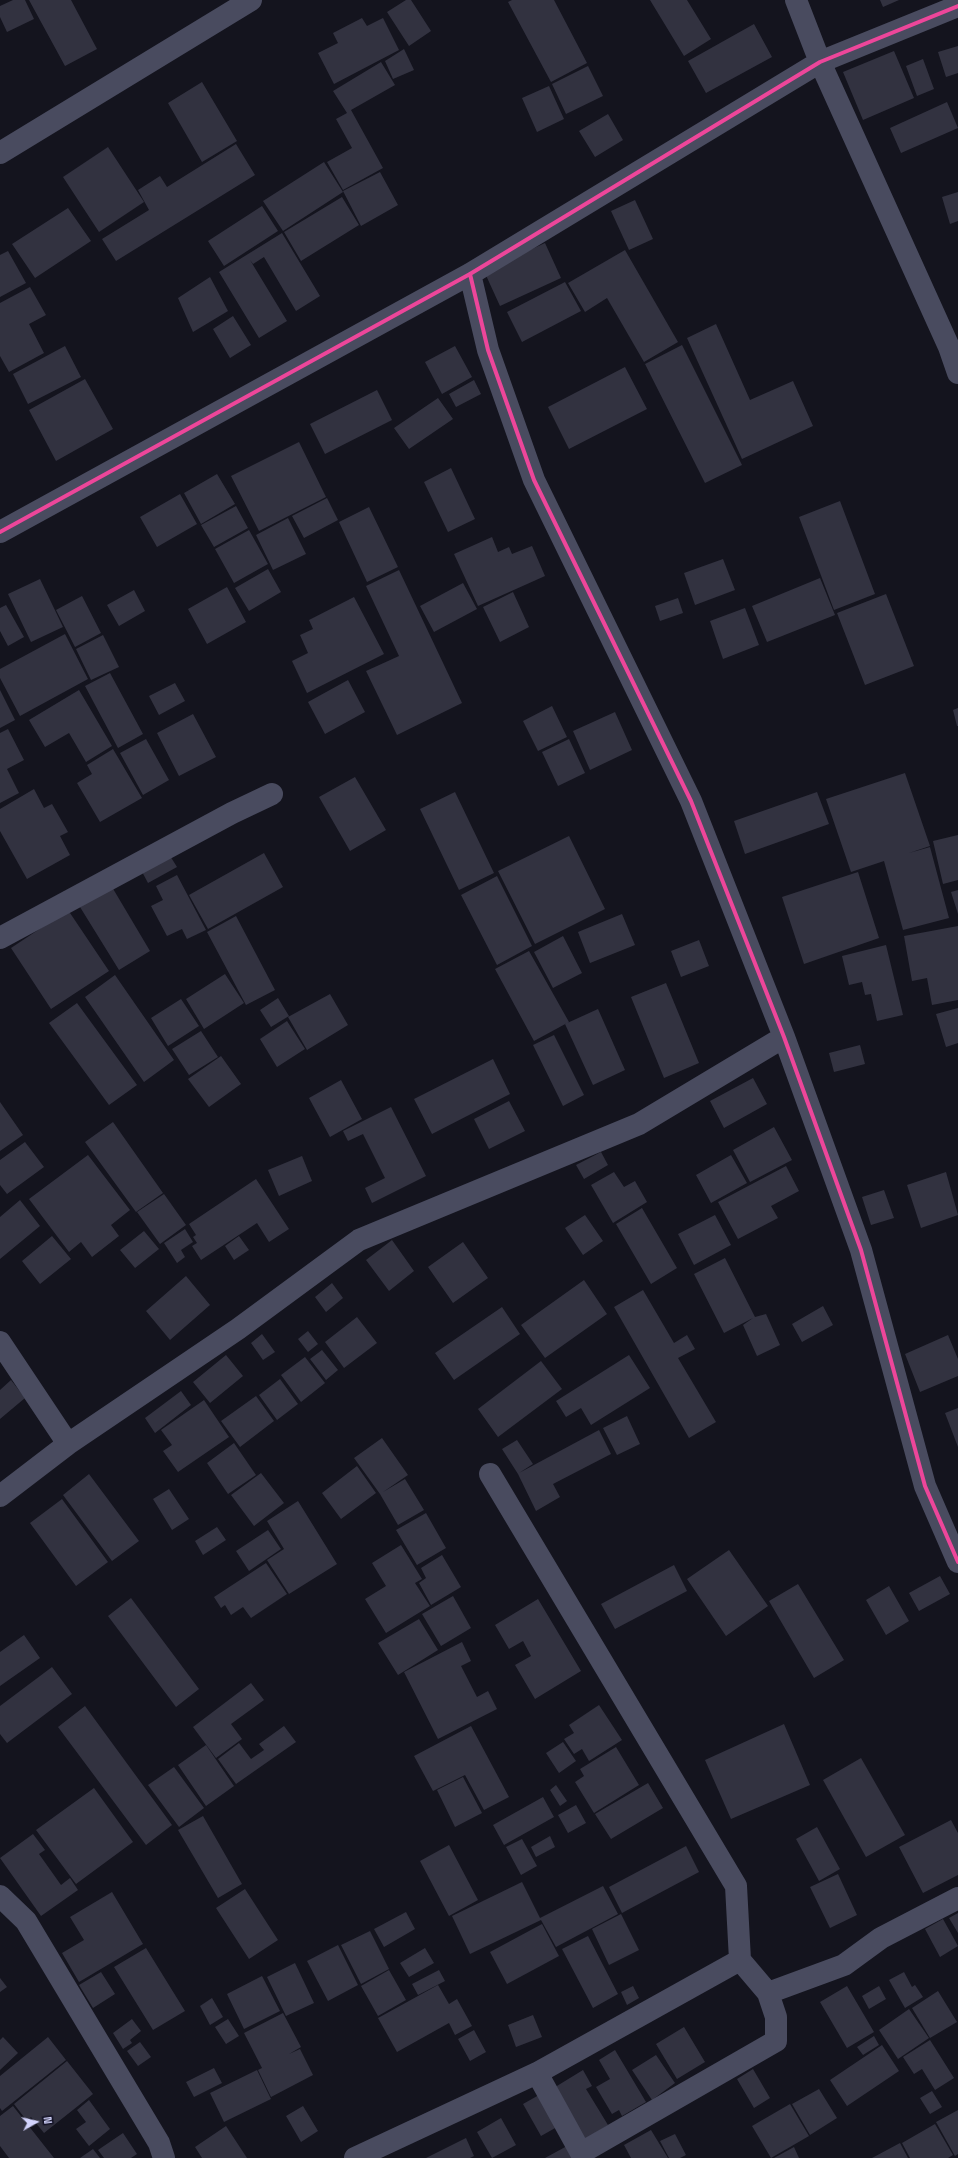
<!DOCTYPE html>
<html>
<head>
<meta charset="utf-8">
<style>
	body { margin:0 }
	#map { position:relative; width:958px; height:2158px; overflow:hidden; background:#14141e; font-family:"Space Grotesk",sans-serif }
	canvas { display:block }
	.north { position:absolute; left:16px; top:2102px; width:40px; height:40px; -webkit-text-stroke:3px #100f23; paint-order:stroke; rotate:82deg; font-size:11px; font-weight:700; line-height:16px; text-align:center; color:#d3d4fd }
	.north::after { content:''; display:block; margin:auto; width:14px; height:18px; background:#d3d4fd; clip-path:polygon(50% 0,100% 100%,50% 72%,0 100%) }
</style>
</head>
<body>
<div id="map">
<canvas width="958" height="2158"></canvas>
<div class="north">N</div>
</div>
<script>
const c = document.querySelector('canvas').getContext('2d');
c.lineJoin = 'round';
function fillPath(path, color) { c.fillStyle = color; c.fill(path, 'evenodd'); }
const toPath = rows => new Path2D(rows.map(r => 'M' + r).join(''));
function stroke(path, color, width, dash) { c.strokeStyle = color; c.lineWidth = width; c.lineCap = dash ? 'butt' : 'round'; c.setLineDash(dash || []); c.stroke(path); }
const building = toPath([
	[13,0,25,0,34,19,7,32,0,17,0,6],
	[29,0,71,0,97,49,65,66],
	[406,0,411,0,431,31,409,46,387,12],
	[512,0,554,0,587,63,551,82,508,2],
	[650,0,687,0,711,39,684,56],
	[880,0,899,0,883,7],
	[362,18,367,26,383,18,399,50,334,84,318,53,338,43,333,33],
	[754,24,772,57,706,93,688,61],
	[958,46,958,73,946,77,938,52],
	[404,49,414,70,393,79,385,61],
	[894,51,914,98,863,120,843,72],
	[923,59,934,89,917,96,906,66],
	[381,62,395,85,351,110,383,168,343,190,327,162,352,148,336,119,347,113,333,91],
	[588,66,603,96,566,114,552,84],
	[202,82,237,141,202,162,168,103],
	[549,86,564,119,537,132,522,98],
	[947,102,958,128,901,153,890,128],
	[608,114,623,140,595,157,579,131],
	[236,144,255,175,116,261,102,239,149,210,138,190,160,176,167,187],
	[108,147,144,202,99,232,63,177],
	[324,162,343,192,283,231,263,201],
	[380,172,398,205,361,226,343,191],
	[958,192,958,221,950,224,942,197],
	[342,197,359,225,301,261,284,232],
	[635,200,653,239,629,250,611,211],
	[262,206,278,231,224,266,208,241],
	[68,208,91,241,35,278,12,244],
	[282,233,320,296,296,311,264,257,253,264,250,260,287,321,259,338,219,272],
	[545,243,561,278,500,306,484,271],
	[625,250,678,342,644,362,607,298,585,312,568,283],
	[8,251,26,283,0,297,0,255],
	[210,277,228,311,193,332,178,298],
	[565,282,581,311,522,342,507,312],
	[30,287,46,315,29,324,44,353,9,372,0,356,0,303],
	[233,316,251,345,230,358,213,329],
	[716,324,750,400,793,381,813,426,742,459,687,338],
	[682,345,742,465,705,483,645,364],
	[65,346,81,377,28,404,13,374],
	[455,346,472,377,442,394,425,362],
	[625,367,647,409,569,449,548,407],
	[85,379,113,429,56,461,29,410],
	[474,380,481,394,456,407,449,394],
	[377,390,392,420,325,454,310,424],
	[438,398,453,419,409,449,394,428],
	[299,442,326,497,259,531,231,476],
	[451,468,475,519,448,532,424,482],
	[217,474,235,504,201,524,184,493],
	[180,494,197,524,157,547,140,517],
	[327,498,338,520,304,538,292,516],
	[840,501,875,594,834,610,799,517],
	[236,506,248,528,214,547,201,525],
	[369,507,398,567,367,582,339,522],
	[288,518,306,554,273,570,256,535],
	[249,530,268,564,234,583,215,549],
	[492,537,498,552,509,547,512,554,532,546,545,576,478,606,454,554],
	[723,559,735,590,695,605,684,573],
	[268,569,281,592,249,611,235,588],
	[399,570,462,703,397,735,366,671,399,656,366,586],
	[820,578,835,615,767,642,752,606],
	[40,579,63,627,31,642,8,594],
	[463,583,477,609,434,632,420,606],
	[227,587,246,622,207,644,188,609],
	[134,590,145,611,119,626,107,605],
	[513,592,529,627,500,642,483,607],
	[886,594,914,666,865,685,837,613],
	[82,596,101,633,75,647,56,610],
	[354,597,384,654,307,693,292,661,308,653,300,635,313,629,309,620],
	[678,598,683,613,660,621,655,606],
	[6,605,24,637,8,646,0,631,0,608],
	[745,608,759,645,723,659,710,621],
	[65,634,88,679,20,716,0,678,0,669],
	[103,635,119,667,91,680,76,649],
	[110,673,143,734,118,748,85,686],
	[348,680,365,712,325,734,308,702],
	[175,683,185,701,159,715,149,696],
	[0,690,15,720,0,728],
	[79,690,112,746,86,762,69,733,45,747,29,720],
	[552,706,567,737,538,751,523,721],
	[958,708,958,726,957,726,953,710],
	[615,712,632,750,590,770,573,731],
	[193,714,216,757,179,776,157,733],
	[8,729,24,760,7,769,19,793,0,803,0,733],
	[146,739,169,780,143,795,120,753],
	[569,739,585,773,558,786,542,752],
	[113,749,142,798,100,822,77,783,92,774,87,765],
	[905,773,930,846,909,853,930,847,949,918,903,930,884,861,851,872,826,799],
	[355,777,386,830,350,851,319,797],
	[34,789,44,808,52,804,68,832,60,836,70,855,27,879,0,831,0,809],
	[455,792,494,873,459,890,420,809],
	[817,792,829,824,745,854,734,821],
	[958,835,958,880,943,884,933,841],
	[569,836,605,909,535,944,498,871],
	[167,851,177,867,148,883,139,866],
	[264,853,283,887,208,929,189,895],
	[858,872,879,938,804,964,782,897],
	[177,875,206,930,187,939,182,929,167,936,151,906,163,900,156,886],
	[497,876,532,946,497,965,461,895],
	[112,887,150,951,119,970,80,907],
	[958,890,958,914,951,892],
	[68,910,109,971,51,1009,11,948],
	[622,914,635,945,590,963,578,932],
	[236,916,275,990,246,1005,207,932],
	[958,926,958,1000,932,1005,927,978,912,981,904,936],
	[563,936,582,973,553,988,534,952],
	[699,940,709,966,681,977,671,951],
	[886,945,903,1015,877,1021,871,994,865,995,862,982,849,985,842,956],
	[529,951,569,1022,534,1041,495,969],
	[225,974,244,1003,204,1029,186,999],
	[115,975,174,1060,144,1082,85,997],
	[666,983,699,1063,664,1078,631,997],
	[330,994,348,1025,307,1050,288,1017],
	[278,998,289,1016,271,1027,260,1010],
	[181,999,199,1026,168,1046,151,1018],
	[77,1003,137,1085,109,1105,49,1023],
	[958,1008,958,1043,946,1047,936,1014],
	[598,1009,625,1070,593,1085,565,1024],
	[287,1021,305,1049,277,1067,260,1039],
	[201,1031,218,1057,189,1075,172,1049],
	[554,1035,584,1095,563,1106,533,1045],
	[860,1045,865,1064,834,1072,829,1053],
	[221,1056,241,1084,209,1107,188,1079],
	[493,1059,510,1094,432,1134,414,1099],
	[753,1078,767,1104,724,1128,710,1101],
	[341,1080,362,1119,330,1137,309,1098],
	[509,1101,525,1131,489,1149,474,1119],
	[0,1102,23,1135,0,1151],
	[391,1107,426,1176,372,1203,365,1188,385,1178,363,1134,348,1141,343,1131],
	[113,1122,163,1193,136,1212,85,1142],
	[774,1127,792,1160,750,1182,733,1150],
	[25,1142,44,1167,7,1194,0,1185,0,1160],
	[601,1152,608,1165,584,1179,576,1165],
	[88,1155,130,1210,111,1225,119,1236,92,1257,81,1242,69,1252,29,1199],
	[731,1155,747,1183,711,1203,696,1175],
	[302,1156,312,1181,279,1196,268,1170],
	[786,1166,799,1191,771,1206,778,1218,738,1239,718,1202],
	[614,1172,624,1187,635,1181,647,1202,613,1223,591,1185],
	[946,1172,958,1215,921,1228,907,1185],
	[256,1179,289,1229,269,1242,257,1223,201,1260,192,1246,197,1243,193,1237,196,1235,189,1224],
	[884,1190,894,1218,871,1225,862,1197],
	[164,1194,186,1225,160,1244,137,1212],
	[20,1200,40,1226,0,1259,0,1217],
	[642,1208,677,1268,651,1284,616,1224],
	[585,1215,603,1241,583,1255,565,1228],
	[715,1215,731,1245,694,1265,678,1234],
	[185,1229,193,1242,181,1250,185,1257,177,1263,164,1243],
	[144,1231,159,1249,135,1268,120,1250],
	[52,1236,71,1259,40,1284,22,1261],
	[239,1236,249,1250,234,1260,225,1246],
	[392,1240,414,1271,389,1291,366,1260],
	[463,1242,488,1278,453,1303,428,1267],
	[725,1258,755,1317,766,1314,780,1345,757,1356,743,1325,753,1318,724,1333,694,1274],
	[186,1276,210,1305,170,1340,146,1311],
	[584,1280,607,1314,545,1358,521,1325],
	[332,1283,343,1298,326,1312,315,1297],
	[643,1290,674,1343,687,1335,695,1349,678,1358,716,1422,689,1438,614,1307],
	[823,1306,833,1325,802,1342,792,1324],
	[502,1307,520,1334,454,1380,435,1353],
	[357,1317,377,1343,344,1368,325,1342],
	[308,1331,318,1344,308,1352,298,1339],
	[262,1334,275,1352,263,1360,251,1343],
	[948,1335,958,1359,958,1376,920,1392,905,1354],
	[322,1350,338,1370,326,1380,310,1359],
	[226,1355,243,1376,210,1403,193,1382],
	[629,1355,650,1388,591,1425,581,1408,566,1417,556,1401],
	[305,1357,325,1383,301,1402,281,1375],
	[541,1361,562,1389,498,1437,478,1409],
	[280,1379,298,1404,277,1420,259,1395],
	[11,1380,25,1398,0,1419,0,1390],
	[181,1391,191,1405,155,1433,145,1418],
	[256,1396,274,1421,240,1447,221,1421],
	[204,1400,229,1437,178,1472,163,1451,172,1445,161,1430],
	[958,1408,958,1447,945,1413],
	[627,1416,640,1444,617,1455,603,1428],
	[599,1430,611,1454,553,1484,560,1497,536,1511,518,1474,502,1449,517,1440,533,1464,519,1473],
	[382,1438,408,1475,383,1492,405,1479,424,1510,398,1525,380,1494,354,1458],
	[234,1443,256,1475,228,1494,207,1463],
	[357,1466,376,1493,341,1519,322,1493],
	[261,1473,284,1503,254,1526,231,1495],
	[89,1474,139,1541,112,1561,63,1495],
	[169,1489,189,1519,172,1530,153,1499],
	[62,1499,108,1562,76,1586,30,1523],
	[298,1501,337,1564,289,1594,267,1560,284,1549,267,1521],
	[426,1513,446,1548,417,1565,396,1530],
	[217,1527,226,1540,203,1555,195,1541],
	[268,1530,281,1549,249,1571,236,1551],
	[401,1545,422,1579,415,1583,430,1606,386,1633,365,1599,386,1586,372,1563],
	[729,1550,768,1606,726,1636,687,1579],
	[442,1555,461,1587,431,1605,419,1583,426,1578,421,1568],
	[266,1563,287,1594,251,1618,243,1607,231,1615,225,1605,221,1608,214,1597],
	[674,1565,687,1591,615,1629,601,1604],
	[940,1576,950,1594,919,1611,909,1593],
	[798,1584,844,1660,814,1678,769,1601],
	[889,1586,909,1621,886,1635,866,1600],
	[453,1596,471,1628,441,1646,422,1614],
	[131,1598,199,1689,176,1707,108,1616],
	[538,1599,581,1671,535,1699,515,1665,531,1656,523,1641,509,1649,495,1625],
	[419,1619,438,1650,398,1675,378,1643],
	[24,1635,40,1658,0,1686,0,1652],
	[462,1642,471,1661,461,1666,477,1697,488,1691,497,1709,438,1739,404,1672],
	[52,1667,72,1694,7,1743,0,1734,0,1706],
	[251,1683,264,1700,231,1724,242,1739,216,1758,193,1727],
	[599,1705,622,1740,589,1761,582,1749,574,1754,564,1739,574,1733,569,1725],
	[85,1706,172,1825,146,1845,58,1727],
	[784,1724,810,1785,731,1819,705,1760],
	[284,1726,296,1742,236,1784,218,1759,239,1743,251,1759,264,1750,259,1744],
	[471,1726,509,1797,484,1810,465,1775,433,1791,414,1756],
	[563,1742,576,1761,559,1773,546,1753],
	[206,1745,234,1786,206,1806,178,1765],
	[616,1747,639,1785,594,1813,575,1782,584,1776,580,1769],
	[861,1758,905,1835,866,1857,823,1780],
	[174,1767,204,1808,179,1827,148,1785],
	[463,1777,482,1813,455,1827,437,1790],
	[648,1783,663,1808,611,1839,595,1814],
	[556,1785,567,1801,560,1806,550,1790],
	[94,1788,133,1842,76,1884,36,1830],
	[543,1797,554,1817,504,1845,493,1825],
	[576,1805,586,1823,568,1833,558,1815],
	[203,1816,242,1884,218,1898,178,1830],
	[951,1820,958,1833,958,1875,923,1893,899,1847],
	[817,1827,840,1869,819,1881,796,1839],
	[33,1834,45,1850,39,1854,61,1885,70,1878,78,1890,41,1916,0,1858],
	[550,1836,555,1847,536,1857,531,1847],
	[522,1839,537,1866,521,1875,506,1847],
	[449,1845,478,1900,449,1916,420,1861],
	[686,1846,699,1872,622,1913,609,1887],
	[838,1874,857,1915,830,1928,810,1887],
	[522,1882,540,1918,603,1886,618,1914,556,1947,541,1920,470,1954,452,1916],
	[245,1889,278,1940,249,1959,216,1908],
	[112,1892,143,1944,79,1982,62,1953,84,1940,70,1917],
	[406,1912,415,1929,384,1947,374,1929],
	[958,1913,958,1933,949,1918],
	[621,1914,639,1950,609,1965,592,1929],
	[943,1919,958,1946,940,1957,925,1929],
	[542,1924,559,1956,507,1984,490,1952],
	[370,1931,389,1969,361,1984,341,1945],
	[588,1936,618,1994,593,2008,562,1949],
	[338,1945,358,1985,328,2001,307,1961],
	[146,1948,185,2011,153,2030,114,1967],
	[425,1948,434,1963,409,1977,400,1963],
	[295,1963,314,2003,286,2016,267,1977],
	[389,1970,406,2000,378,2016,361,1986],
	[439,1970,445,1981,418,1995,412,1984],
	[101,1972,115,1994,93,2008,79,1985],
	[904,1972,912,1987,915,1985,923,1997,905,2008,889,1980],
	[262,1976,280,2011,244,2029,227,1994],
	[0,1978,7,1987,0,1992],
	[438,1985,449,2004,457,1999,472,2026,455,2035,449,2023,397,2052,378,2018],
	[633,1986,639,1998,627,2005,621,1992],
	[847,1986,874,2032,847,2048,820,2002],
	[879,1986,886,1999,869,2009,862,1996],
	[938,1991,957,2022,930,2038,912,2008],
	[212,1998,223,2017,210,2025,200,2006],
	[909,2009,929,2038,898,2059,879,2030],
	[283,2013,301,2047,289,2054,300,2049,313,2075,271,2097,258,2070,262,2068,244,2033],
	[533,2015,542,2037,516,2047,508,2025],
	[132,2019,141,2031,130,2040,132,2043,123,2049,113,2033],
	[228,2019,239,2036,226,2044,215,2027],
	[684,2027,705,2062,677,2079,656,2044],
	[474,2030,486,2052,470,2061,458,2039],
	[874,2036,879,2045,863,2055,857,2047],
	[3,2037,18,2053,0,2070,0,2040],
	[48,2037,66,2060,2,2111,0,2108,0,2076],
	[930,2040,954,2078,935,2090,922,2069,914,2074,903,2057],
	[140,2042,151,2057,138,2066,127,2051],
	[882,2045,899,2071,847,2106,830,2080],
	[615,2050,646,2102,622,2116,619,2110,612,2114,596,2087,610,2079,599,2060],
	[656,2055,675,2083,652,2100,632,2070],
	[67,2061,93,2094,44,2133,31,2117,27,2121,14,2104],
	[214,2068,222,2083,194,2097,186,2082],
	[753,2069,770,2098,754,2108,737,2079],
	[257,2070,271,2099,224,2122,210,2093],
	[583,2070,592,2086,586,2089,608,2125,582,2141,552,2089],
	[819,2089,837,2118,810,2135,792,2104],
	[932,2091,942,2107,930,2114,920,2098],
	[539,2095,557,2127,541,2136,523,2104],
	[89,2100,110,2129,89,2146,76,2129,86,2122,77,2110],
	[790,2104,809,2136,771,2158,752,2126],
	[13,2106,54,2158,9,2158,0,2146,0,2116],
	[303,2106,318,2131,301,2142,286,2116],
	[958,2110,958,2154,955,2156,936,2122],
	[501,2118,516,2145,492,2158,477,2132],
	[935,2124,953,2155,948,2158,910,2158,902,2143],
	[226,2126,247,2158,202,2158,195,2147],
	[651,2130,668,2158,631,2158,624,2145],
	[123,2133,137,2154,131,2158,104,2158,98,2150],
	[675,2134,686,2155,680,2158,669,2158,660,2141],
	[466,2138,474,2156,470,2158,426,2158],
	[900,2143,908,2158,872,2158],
	[567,2146,574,2158,545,2158],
	[794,2147,799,2158,774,2158],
	[93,2149,100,2158,80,2158]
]);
const minor = toPath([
	[796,0,820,62,949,347,958,373],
	[0,153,251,0],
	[470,274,488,350,534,480,691,801,784,1037,861,1250,925,1486,958,1562],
	[0,532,470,274,820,62,958,6],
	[0,938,232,813,272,794],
	[0,1342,68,1444],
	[490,1474,736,1886,740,1960],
	[0,1496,68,1444,238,1329,359,1240,639,1124,784,1037],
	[0,1896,26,1921,159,2143,164,2158],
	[537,2073,581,2153,776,2041,776,2017,768,1993],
	[355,2158,537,2073,740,1960,768,1993,844,1965,881,1938,958,1898]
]);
const cycleway = toPath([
	[470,274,488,350,534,480,691,801,784,1037,861,1250,925,1486,958,1562],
	[0,532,470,274,820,62,958,6]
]);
fillPath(building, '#323240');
stroke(minor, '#494b5f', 22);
stroke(cycleway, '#ed469a', 4);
</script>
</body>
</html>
